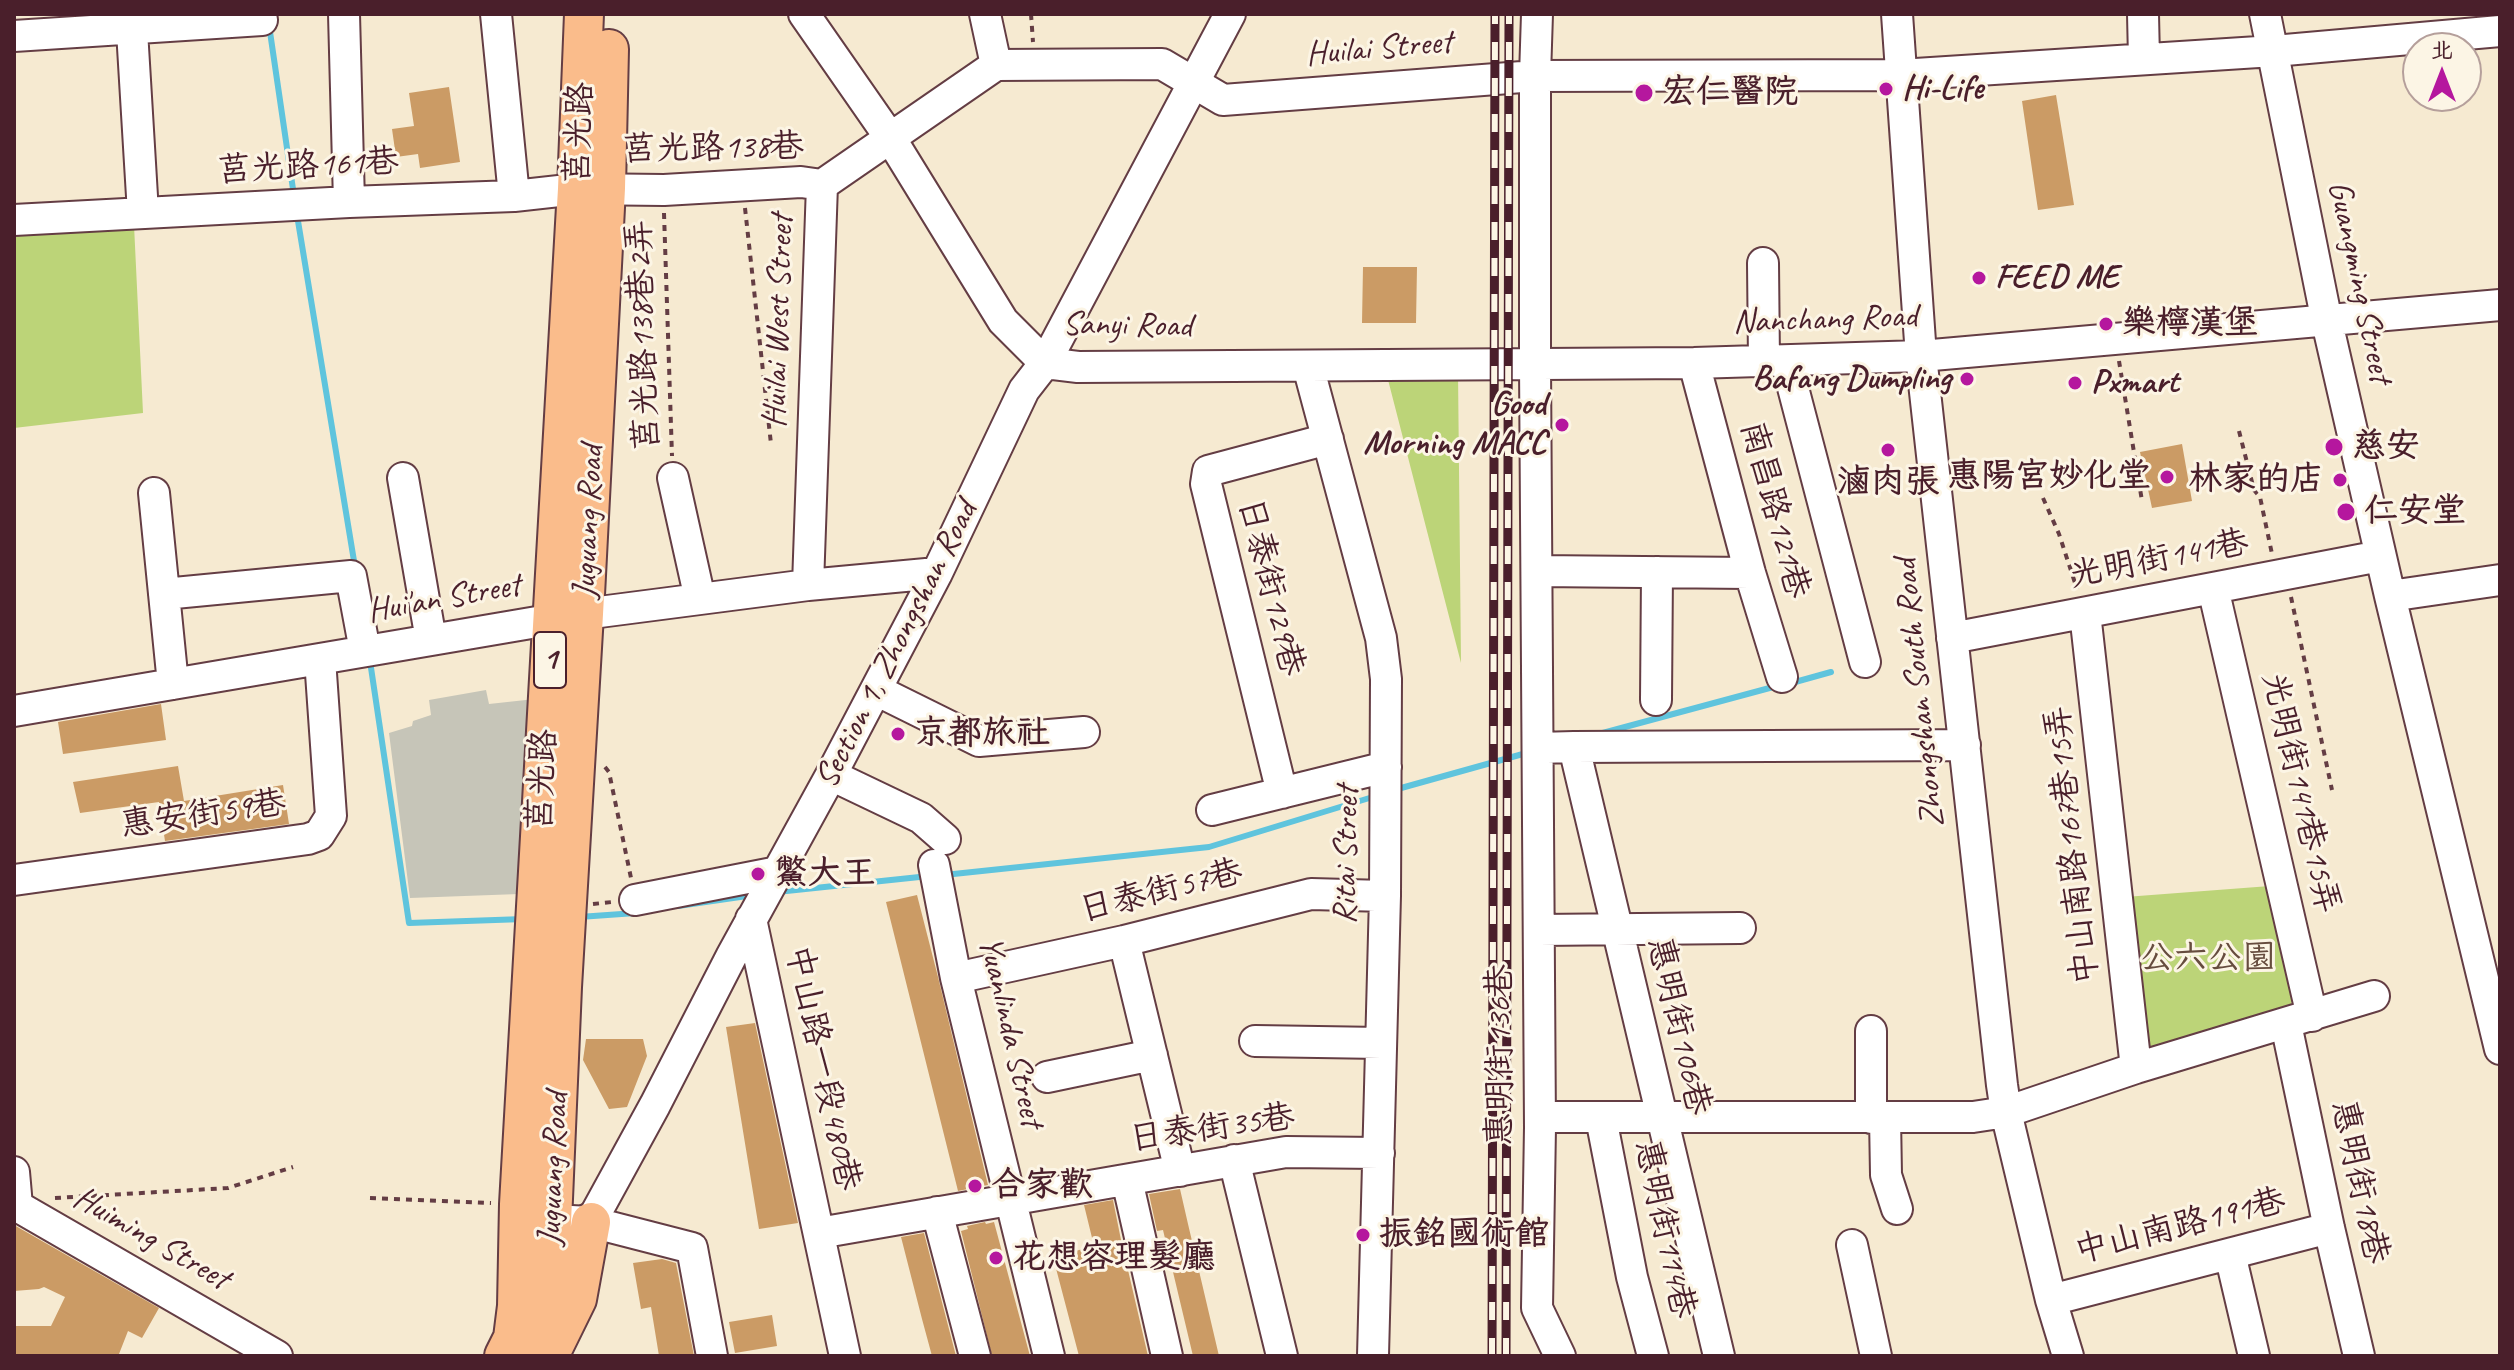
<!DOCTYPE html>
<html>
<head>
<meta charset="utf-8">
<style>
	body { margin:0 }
	#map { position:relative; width:2514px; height:1370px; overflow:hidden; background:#f6ead1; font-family:Caveat,"LXGW WenKai TC",sans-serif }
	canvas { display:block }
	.frame { position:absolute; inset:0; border:16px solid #4a1f2b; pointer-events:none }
	.north { position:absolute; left:2402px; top:32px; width:80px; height:80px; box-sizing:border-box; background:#fcf5e5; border:2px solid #b59f9b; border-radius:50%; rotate:0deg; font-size:22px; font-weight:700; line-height:32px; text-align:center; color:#4a1f2b }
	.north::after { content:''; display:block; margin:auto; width:28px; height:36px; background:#b5179e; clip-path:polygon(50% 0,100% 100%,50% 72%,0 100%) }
</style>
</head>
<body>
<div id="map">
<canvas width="2514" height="1370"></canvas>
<div class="frame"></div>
<div class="north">北</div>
</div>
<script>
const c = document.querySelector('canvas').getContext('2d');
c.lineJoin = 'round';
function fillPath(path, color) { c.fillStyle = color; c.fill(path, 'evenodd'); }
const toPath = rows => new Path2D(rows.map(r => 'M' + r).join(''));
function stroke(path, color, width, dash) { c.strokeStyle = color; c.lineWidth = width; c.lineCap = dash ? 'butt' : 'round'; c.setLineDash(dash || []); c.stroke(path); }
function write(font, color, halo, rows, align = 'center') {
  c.font = font + ' Caveat,"LXGW WenKai TC",sans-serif'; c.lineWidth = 6; c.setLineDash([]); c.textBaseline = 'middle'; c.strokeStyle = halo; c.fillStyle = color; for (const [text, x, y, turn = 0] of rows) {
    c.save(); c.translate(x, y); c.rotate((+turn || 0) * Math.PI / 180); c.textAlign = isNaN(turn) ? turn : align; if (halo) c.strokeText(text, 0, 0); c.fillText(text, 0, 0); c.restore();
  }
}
const industrial = toPath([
	[486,690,489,704,535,699,519,894,410,898,389,733,412,726,413,721,431,715,429,700]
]);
const green = toPath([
	[134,225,143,413,14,428,14,232],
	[1386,372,1458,372,1461,663],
	[2270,886,2296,995,2289,1007,2146,1049,2125,897]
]);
const stream = toPath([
	[269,25,294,196],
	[297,215,355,567],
	[370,661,409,923,524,919],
	[1788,684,1831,672],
	[1599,734,1777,686],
	[1394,790,1530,752],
	[944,875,1209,847,1376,796],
	[777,892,929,876],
	[678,906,754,895],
	[579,917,636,913]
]);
const building = toPath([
	[449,87,460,162,420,168,418,154,396,157,392,129,414,126,409,93],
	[2056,95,2074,205,2038,210,2022,101],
	[1363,267,1417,267,1416,323,1362,323],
	[2182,444,2192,501,2152,508,2140,452],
	[161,704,166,740,63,754,58,722],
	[178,766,184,801,283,785,289,824,165,841,159,802,80,813,73,782],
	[917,895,938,977,988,1185,958,1191,886,902],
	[755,1023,798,1223,759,1229,726,1027],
	[586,1039,643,1039,647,1056,627,1107,609,1109,583,1060],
	[1180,1189,1188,1224,1219,1356,1193,1356,1163,1230,1157,1231,1149,1194],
	[1113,1200,1121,1240,1148,1356,1079,1356,1053,1257,1094,1246,1084,1205],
	[985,1222,986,1224,994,1222,1030,1356,992,1356,961,1231,968,1229,967,1226],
	[14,1225,159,1308,142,1338,128,1331,119,1354,100,1356,14,1356,14,1326,51,1326,65,1297,44,1287,39,1289,14,1291],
	[924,1233,956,1356,932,1356,922,1319,901,1237],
	[662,1259,676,1263,694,1356,659,1356,651,1307,641,1309,633,1263],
	[772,1315,777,1346,735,1353,729,1322]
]);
const path = toPath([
	[1031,14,1033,42],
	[745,208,771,444],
	[664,213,672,456],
	[2119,361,2142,501],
	[2239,431,2254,490,2260,497,2272,554],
	[2043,498,2059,534,2077,589],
	[2291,597,2332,790],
	[605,767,609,772,631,878],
	[593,904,612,902],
	[55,1198,228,1188,293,1167],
	[370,1198,491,1203]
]);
const minor = toPath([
	[131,14,143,213],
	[344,14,349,202],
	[496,14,514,196],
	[804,14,891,139,1003,321,1045,363,1078,367,1694,363,1921,356,2500,305],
	[985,14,996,65],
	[1537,14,1535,76,1535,364,1540,1127,1537,1308,1560,1356],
	[1897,14,1921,356,2002,1085,2006,1112,2051,1300,2068,1356],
	[2143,14,2144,59],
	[2265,14,2327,322,2390,596,2500,580],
	[14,36,262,20],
	[822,185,996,65,1162,64,1223,100,1535,76,1900,75,2274,51,2500,31],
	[14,220,349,202,514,196,577,189,664,190,801,182,822,185],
	[1763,263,1764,362],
	[1786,361,1865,662],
	[1694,363,1750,573,1782,677],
	[1308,366,1381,638,1386,679,1385,896,1373,1356],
	[403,478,431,640],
	[673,478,700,599],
	[154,493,173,684],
	[1537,571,1750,573],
	[808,585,822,185],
	[2213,588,2312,1016],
	[164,594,351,576,365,651],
	[2390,596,2500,1049],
	[2085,613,2136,1068],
	[1952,638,2380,556],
	[876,690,979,741,1084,732],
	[1656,700,1657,572],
	[14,711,584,614,808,585,937,573],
	[1574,747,1965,745],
	[1538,748,1574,747,1719,1356],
	[831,775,921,818,945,839],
	[1282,793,1206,484,1208,471,1328,439],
	[1212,810,1386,767],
	[934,865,956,978,1049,1356],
	[14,880,308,839,319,835,331,816,320,659],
	[635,900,778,872],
	[751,919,845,1356],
	[1539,930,1740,928],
	[1124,941,1180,1171],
	[956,978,1124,941,1311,894,1385,896],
	[2286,1024,2329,1228,2359,1356],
	[1255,1041,1381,1043],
	[1047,1077,1152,1055],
	[1540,1117,1973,1117,2006,1112,2136,1068,2374,996],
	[1885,1117,1886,1175,1897,1209],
	[1601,1118,1632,1277,1653,1356],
	[1871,1118,1871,1031],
	[1234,1160,1282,1356],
	[14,1172,17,1206,277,1356],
	[1127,1180,1167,1356],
	[937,1212,975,1356],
	[571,1221,591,1222,692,1248,712,1356],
	[819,1233,1286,1152,1379,1153],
	[576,1239,591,1222,655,1105,731,957,831,775,937,573,1024,390,1045,363,1230,14],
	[1852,1245,1876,1356],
	[2230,1254,2254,1356],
	[2051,1300,2329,1228]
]);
const major = toPath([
	[504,1356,513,1338,517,1306,519,1204,577,189,584,14],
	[533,1356,540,1342,550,1269,562,987,584,614,606,188,609,49],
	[549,1356,577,1299,591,1222]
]);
const rail = toPath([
	[1492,1356,1495,14],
	[1506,1356,1509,14]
]);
const markers = [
	[1886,89,8,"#b5179e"],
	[1644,93,10,"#b5179e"],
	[1979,278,8,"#b5179e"],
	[2106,324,8,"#b5179e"],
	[1967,379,8,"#b5179e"],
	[2075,383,8,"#b5179e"],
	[1562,425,8,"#b5179e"],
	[2334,447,10,"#b5179e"],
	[1888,450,8,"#b5179e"],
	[2167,477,8,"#b5179e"],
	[2340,480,8,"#b5179e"],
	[2346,512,10,"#b5179e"],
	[898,734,8,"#b5179e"],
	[758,874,8,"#b5179e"],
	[975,1186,8,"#b5179e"],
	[1363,1235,8,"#b5179e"],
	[996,1258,8,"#b5179e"]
];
const shields = [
	[550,660,32]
];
const shieldNames = [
	["1",550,660]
];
const streetNames = [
	["Huilai Street",1379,49,-5],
	["莒光路",580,133,-88],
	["莒光路138巷",713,149,-1],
	["莒光路161巷",308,167,-3],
	["Guangming Street",2359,282,78],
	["Nanchang Road",1825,320,-2],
	["Huilai West Street",779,321,-88],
	["Sanyi Road",1127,326,1],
	["莒光路138巷2弄",644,335,-92],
	["南昌路121巷",1774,510,75],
	["Juguang Road",589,522,-87],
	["光明街141巷",2159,560,-11],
	["日泰街129巷",1270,587,76],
	["Hui'an Street",444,599,-10],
	["Section 1, Zhongshan Road",897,645,-63],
	["Zhongshan South Road",1920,693,-96],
	["莒光路",543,780,-87],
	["光明街141巷15弄",2300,793,77],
	["惠安街59巷",203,815,-8],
	["中山南路167巷15弄",2073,845,-96],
	["Ritai Street",1347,855,-89],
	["日泰街57巷",1161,892,-14],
	["惠明街106巷",1678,1026,77],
	["Yuanlinda Street",1010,1032,77],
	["惠明街136巷",1501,1055,-90],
	["中山路一段480巷",822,1068,78],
	["日泰街35巷",1212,1129,-8],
	["Juguang Road",554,1169,-87],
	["惠明街18巷",2359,1182,78],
	["中山南路191巷",2180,1227,-14],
	["惠明街114巷",1664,1229,78],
	["Huiming Street",151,1239,30]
];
const poiNames = [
	["Hi-Life",1902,89],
	["宏仁醫院",1662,93],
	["FEED ME",1995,278],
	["樂檸漢堡",2122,324],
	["Bafang Dumpling",1951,379,"right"],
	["Pxmart",2091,383],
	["Good",1546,405,"right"],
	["Morning MACC",1546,444,"right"],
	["慈安",2352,447],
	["惠陽宮妙化堂",2151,477,"right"],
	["林家的店",2324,480,"right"],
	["滷肉張",1888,483,"center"],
	["仁安堂",2364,512],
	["京都旅社",914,734],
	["鱉大王",774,874],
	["合家歡",991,1186],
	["振銘國術館",1379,1235],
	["花想容理髮廳",1012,1258]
];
const parkNames = [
	["公六公園",2208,959]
];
fillPath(industrial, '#c6c5b8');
fillPath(green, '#bcd478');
stroke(stream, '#5fc4dd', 6);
fillPath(building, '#cb9b65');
stroke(minor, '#643d44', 34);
stroke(major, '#643d44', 42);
stroke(path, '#643d44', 4, [6, 6]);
stroke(minor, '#fff', 30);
stroke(major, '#fabc8b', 38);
stroke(rail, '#4a1f2b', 9);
stroke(rail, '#fcf5e5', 6, [18]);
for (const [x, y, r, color] of markers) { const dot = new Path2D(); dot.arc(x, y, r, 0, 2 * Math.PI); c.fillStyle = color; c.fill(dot); stroke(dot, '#fcf5e5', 3); }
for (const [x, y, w] of shields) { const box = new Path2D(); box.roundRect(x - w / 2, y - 28, w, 56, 6); c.fillStyle = '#fcf5e5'; c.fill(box); stroke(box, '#4a1f2b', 2); }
write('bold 32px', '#4a1f2b', null, shieldNames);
write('34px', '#4a1f2b', '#fcf5e5', streetNames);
write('bold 34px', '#4a1f2b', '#fcf5e5', poiNames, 'left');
write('34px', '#664c3e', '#fcf5e5', parkNames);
</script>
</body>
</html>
